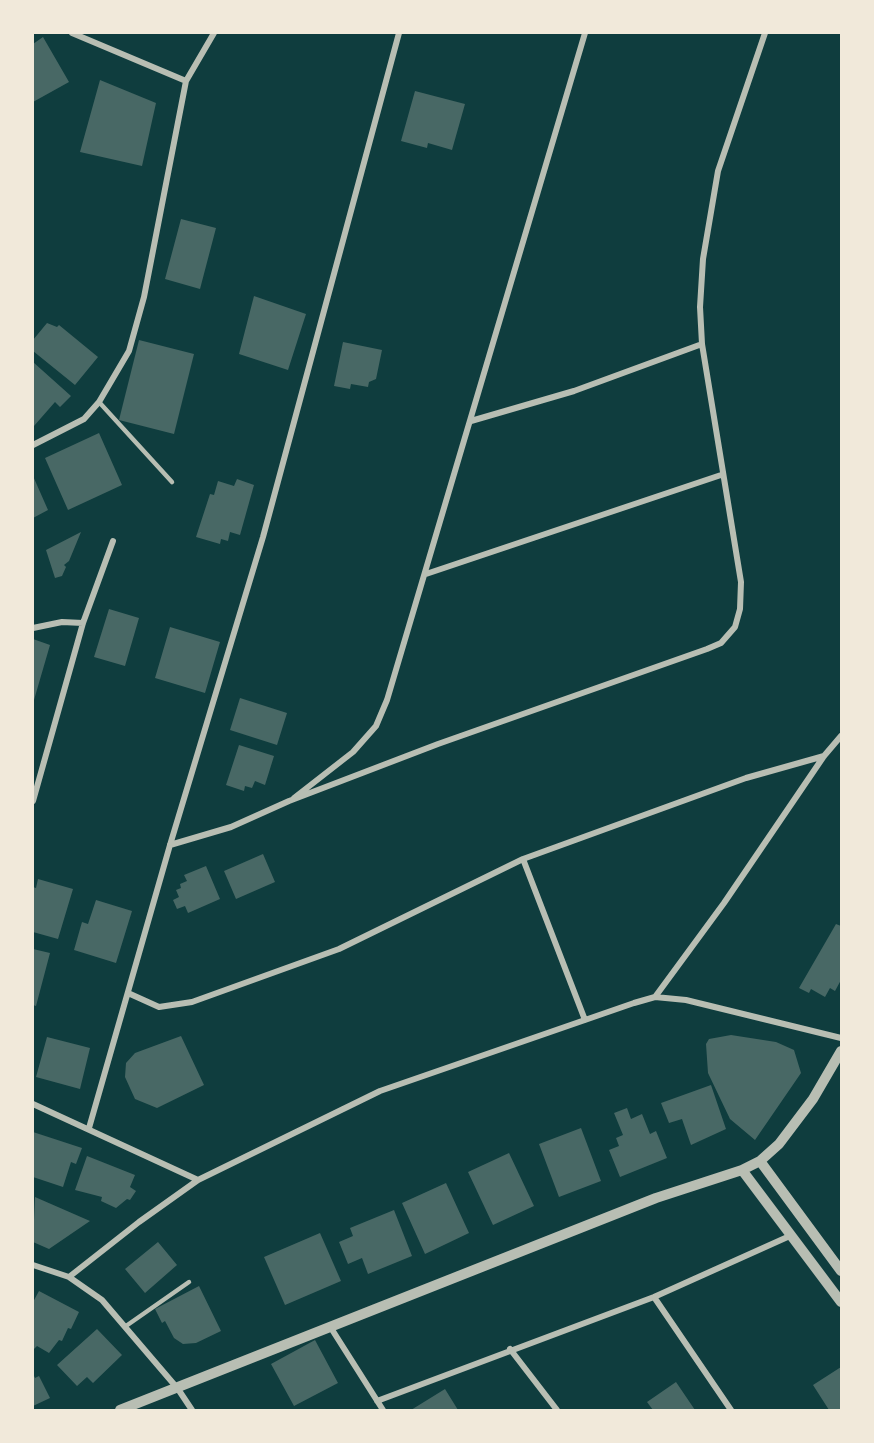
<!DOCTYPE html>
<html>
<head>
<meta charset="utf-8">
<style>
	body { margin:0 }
	#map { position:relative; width:874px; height:1443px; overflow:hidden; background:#0f3d3e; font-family:Literata,serif }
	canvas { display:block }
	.frame { position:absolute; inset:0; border:34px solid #f1e9da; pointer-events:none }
</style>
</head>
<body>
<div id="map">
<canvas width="874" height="1443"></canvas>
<div class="frame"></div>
</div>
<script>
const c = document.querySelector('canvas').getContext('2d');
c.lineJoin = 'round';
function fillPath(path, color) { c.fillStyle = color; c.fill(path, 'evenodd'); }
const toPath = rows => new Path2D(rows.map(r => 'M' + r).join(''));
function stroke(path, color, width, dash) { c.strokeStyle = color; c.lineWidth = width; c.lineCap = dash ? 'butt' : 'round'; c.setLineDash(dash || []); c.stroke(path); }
const building = toPath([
	[43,37,69,82,33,102,33,44],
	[100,80,156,103,142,166,80,152],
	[415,91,465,104,452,150,428,143,427,148,401,141],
	[181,219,216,228,200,289,165,279],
	[254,296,306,314,288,370,239,354],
	[47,323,57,327,59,325,98,357,75,385,33,351,33,340],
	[139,340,194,354,174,434,119,420],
	[343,342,382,350,376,379,369,382,368,387,351,384,350,389,334,386],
	[33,362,71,396,60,407,55,402,34,426],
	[99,433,122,485,68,510,45,458],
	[33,476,48,510,33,518],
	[237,479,254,485,240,535,230,532,228,541,221,539,220,544,196,537,210,494,214,495,218,481,234,486],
	[81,532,69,561,64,565,66,567,62,576,55,578,46,550],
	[109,609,139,618,125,666,94,657],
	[170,627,220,642,205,693,155,678],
	[33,639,50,645,34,700,33,700],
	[240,698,287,713,277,745,230,730],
	[239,745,274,756,265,785,255,781,252,788,245,786,244,791,226,785],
	[263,854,275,882,236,899,224,871],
	[206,866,220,899,188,913,185,906,177,909,173,900,179,897,176,890,181,888,180,884,187,881,184,875],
	[38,879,73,889,58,939,33,932,33,887,36,888],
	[96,900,132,911,116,963,74,950,82,922,88,924],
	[836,924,841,926,841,980,835,991,830,988,825,997,811,989,809,993,799,988],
	[33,949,50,953,36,1006,33,1005],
	[731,1035,776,1042,794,1050,801,1073,755,1140,730,1119,708,1073,706,1044,709,1039],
	[181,1036,204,1085,157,1108,135,1099,125,1077,126,1063,135,1053],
	[47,1037,90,1048,80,1089,36,1077],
	[711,1085,726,1129,691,1145,682,1119,669,1123,661,1103],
	[627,1108,631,1119,642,1114,650,1134,656,1131,667,1158,620,1177,609,1150,619,1146,616,1138,623,1135,614,1113],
	[581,1128,601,1181,559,1197,539,1144],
	[33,1132,82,1148,76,1164,71,1162,63,1187,33,1177],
	[509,1153,534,1206,493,1225,468,1172],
	[87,1156,135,1175,130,1187,136,1191,130,1200,127,1199,116,1208,101,1201,102,1197,75,1190],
	[446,1183,469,1233,425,1254,402,1203],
	[35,1197,90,1221,49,1249,33,1242],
	[394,1210,412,1256,368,1274,362,1258,348,1264,339,1242,353,1236,350,1228],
	[320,1233,341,1281,285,1305,264,1257],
	[158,1242,177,1265,145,1293,125,1269],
	[199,1286,221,1331,196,1343,183,1344,174,1338,165,1321,162,1323,155,1309],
	[39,1291,79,1312,71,1329,68,1328,62,1341,59,1340,49,1353,37,1346,33,1350,33,1302],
	[97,1329,122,1355,93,1383,87,1377,77,1386,57,1365],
	[315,1340,338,1383,294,1406,271,1364],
	[841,1367,841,1410,829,1410,813,1385],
	[33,1374,35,1378,39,1376,50,1398,33,1406],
	[676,1382,695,1410,653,1410,647,1402],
	[445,1389,458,1410,411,1410]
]);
const service = toPath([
	[99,402,172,482],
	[126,1326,189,1282]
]);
const minor = toPath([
	[72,33,186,81],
	[471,421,574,391,702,344],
	[33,445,84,419,99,402,129,351,144,297,186,81,214,33],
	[426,574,721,475],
	[33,628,62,622,83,623],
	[294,798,353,752,376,726,387,700,585,33],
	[33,801,83,623,113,541],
	[170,845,231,827,289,801,438,744,707,649,721,643,735,627,740,609,741,582,702,344,700,307,703,259,718,171,765,33],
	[523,859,585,1020],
	[128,993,159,1007,192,1002,339,949,523,859,746,778,824,756],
	[655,997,724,903,824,756,841,736],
	[33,1104,198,1180],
	[89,1128,170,845,263,537,399,33],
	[33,1265,69,1277,102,1300,178,1389,192,1410],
	[69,1277,139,1222,198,1180,380,1091,634,1003,655,997,686,1000,841,1038],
	[654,1297,731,1410],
	[331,1328,383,1410],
	[510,1349,557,1410],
	[377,1401,654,1297,792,1235]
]);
const tertiary = toPath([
	[760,1161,841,1271],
	[742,1170,841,1302],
	[120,1410,656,1198,742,1170,760,1161,779,1144,813,1099,841,1051]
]);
fillPath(building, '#486865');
stroke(service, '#b8beb3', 4.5);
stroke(minor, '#b8beb3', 6);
stroke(tertiary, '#b8beb3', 10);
</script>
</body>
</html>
